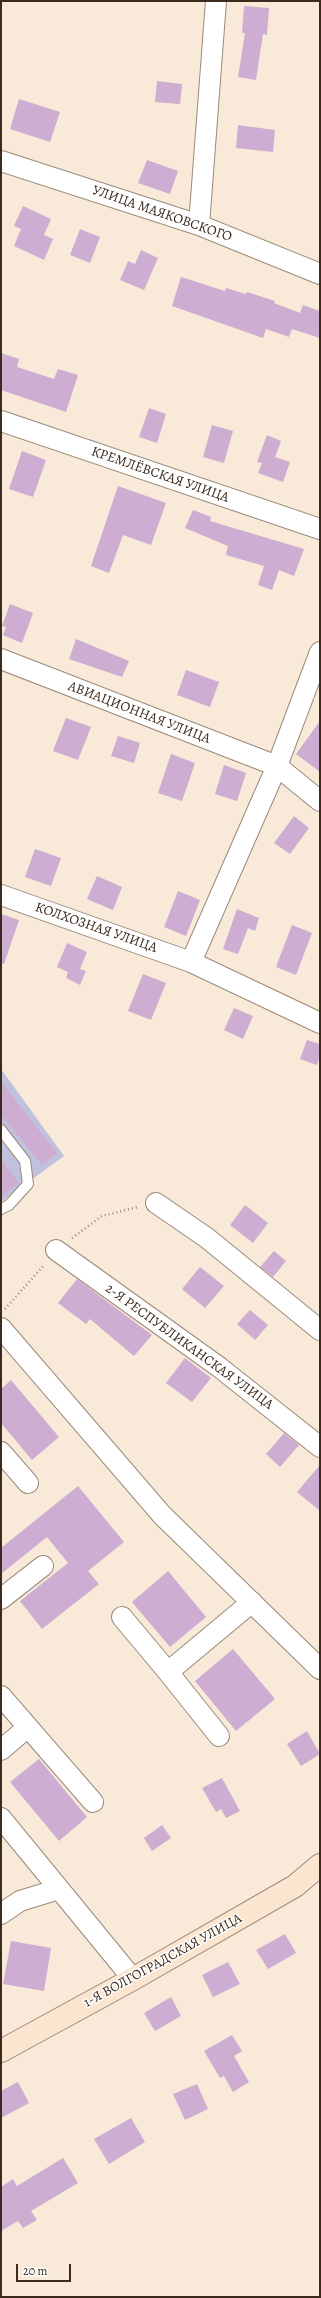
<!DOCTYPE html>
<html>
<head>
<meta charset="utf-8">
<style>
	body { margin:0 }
	#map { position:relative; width:321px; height:2298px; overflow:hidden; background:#f8e9d8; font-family:Alegreya,serif }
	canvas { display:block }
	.frame { position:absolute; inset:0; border:2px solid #3b2a1e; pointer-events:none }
	.scale { position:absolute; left:16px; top:2264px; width:55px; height:18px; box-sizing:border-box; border:2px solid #3b2a1e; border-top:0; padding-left:5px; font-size:12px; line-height:14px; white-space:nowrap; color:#3b2a1e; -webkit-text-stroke:3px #fff; paint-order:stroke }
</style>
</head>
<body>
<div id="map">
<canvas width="321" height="2298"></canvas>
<div class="frame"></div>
<div class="scale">20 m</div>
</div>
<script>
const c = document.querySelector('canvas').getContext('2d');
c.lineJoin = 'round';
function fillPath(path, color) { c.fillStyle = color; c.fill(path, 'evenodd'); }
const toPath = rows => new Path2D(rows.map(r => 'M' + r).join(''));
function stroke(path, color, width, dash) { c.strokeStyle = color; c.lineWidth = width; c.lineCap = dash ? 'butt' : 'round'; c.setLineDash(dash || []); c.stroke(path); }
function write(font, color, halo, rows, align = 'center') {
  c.font = font + ' Alegreya,serif'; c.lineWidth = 3; c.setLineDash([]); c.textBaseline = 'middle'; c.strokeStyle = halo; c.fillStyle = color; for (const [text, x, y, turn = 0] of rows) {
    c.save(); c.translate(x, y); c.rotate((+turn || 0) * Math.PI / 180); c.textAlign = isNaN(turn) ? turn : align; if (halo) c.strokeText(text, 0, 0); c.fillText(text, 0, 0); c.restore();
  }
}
const industrial = toPath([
	[1,1069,64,1156,1,1202]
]);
const building = toPath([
	[244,6,269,8,267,35,263,34,256,80,238,77,245,33,242,33],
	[157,81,182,84,180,104,155,102],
	[19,99,60,112,50,142,10,129],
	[238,125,275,130,273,152,236,148],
	[147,160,178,171,170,194,138,183],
	[23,206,51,219,44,235,53,239,44,260,14,246,21,229,14,226],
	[80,229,100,237,90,263,70,255],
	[141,250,158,258,144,290,120,280,128,261,135,264],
	[181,277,225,291,226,288,246,294,247,292,275,301,274,303,300,313,303,305,320,311,320,338,292,329,289,337,266,329,263,338,172,306],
	[1,353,19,359,17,367,54,379,58,369,78,375,66,412,1,390],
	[149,408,166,414,157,443,139,437],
	[212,425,233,431,224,463,203,457],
	[267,435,281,441,275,457,290,462,283,482,258,473,262,463,257,462],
	[22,451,46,460,33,497,9,489],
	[118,486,166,503,151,545,123,535,109,573,91,566],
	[193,510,211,517,210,521,304,549,294,576,279,570,272,590,258,585,264,566,226,555,228,546,185,528],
	[10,604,33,613,22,643,3,635,6,627,2,626],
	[76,639,129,661,122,677,69,659],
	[186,670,219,682,210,707,177,695],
	[66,718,91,727,78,760,53,751],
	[320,721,320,772,296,754],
	[118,736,140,743,134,763,111,756],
	[171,754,195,763,182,801,158,793],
	[224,765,246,773,237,801,215,794],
	[294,816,309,828,290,854,274,843],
	[35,849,61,858,51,886,25,877],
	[97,876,122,887,113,910,87,899],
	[178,891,200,900,186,936,164,927],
	[237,909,259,918,255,931,248,928,238,954,223,949],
	[1,914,19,920,4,964,1,964],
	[292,925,312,933,296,975,276,967],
	[67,943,87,952,80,969,86,971,80,985,66,978,68,972,57,967],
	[143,974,166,983,151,1020,128,1011],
	[234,1008,253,1016,243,1039,224,1030],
	[307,1040,320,1044,320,1056,317,1065,300,1059],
	[1,1082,57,1153,42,1165,1,1115],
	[1,1159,19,1183,1,1196],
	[245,1205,268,1223,253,1243,230,1225],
	[274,1251,286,1261,273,1277,260,1267],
	[200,1267,224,1286,205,1308,182,1289],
	[77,1279,152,1335,134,1356,90,1319,86,1324,58,1303],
	[250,1310,268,1325,255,1340,237,1324],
	[185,1358,211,1378,192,1402,166,1383],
	[11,1380,59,1437,32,1460,1,1423,1,1389],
	[284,1433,299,1445,280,1467,266,1454],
	[320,1465,320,1511,297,1492],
	[78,1486,124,1542,88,1571,99,1584,42,1629,20,1601,68,1563,47,1537,1,1574,1,1548],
	[168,1571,206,1617,170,1647,132,1602],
	[233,1649,275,1699,236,1731,195,1681],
	[307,1731,320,1754,301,1766,287,1744],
	[39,1759,87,1817,59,1841,10,1782],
	[222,1778,240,1811,226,1818,221,1809,216,1812,202,1788],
	[162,1825,171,1838,152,1851,144,1838],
	[285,1934,296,1953,268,1969,256,1950],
	[11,1941,51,1948,44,1991,3,1984],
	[228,1962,240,1984,213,1997,202,1975],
	[171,1997,181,2016,155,2031,144,2013],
	[232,2035,242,2051,234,2056,249,2082,233,2092,224,2076,220,2078,204,2051],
	[18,2082,29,2103,1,2118,1,2091],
	[197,2084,208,2109,185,2120,173,2094],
	[131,2118,145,2142,109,2164,94,2139],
	[63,2158,78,2183,31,2211,37,2220,23,2228,18,2221,1,2231,1,2187,13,2179,17,2186]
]);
const path = toPath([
	[72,1238,102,1216,138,1207],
	[5,1309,44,1265]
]);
const lane = toPath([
	[1,1130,25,1161,28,1184,9,1205,1,1209]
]);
const street = toPath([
	[1,161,199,225,320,274],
	[199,225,216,1],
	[1,421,320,529],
	[1,659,277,766,320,801],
	[1,895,191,962,320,1023],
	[191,962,277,766,320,652],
	[156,1203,207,1238,320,1330],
	[56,1250,219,1367,320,1447],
	[1,1328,162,1515,320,1669],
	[1,1452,28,1483],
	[1,1599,43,1566],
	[122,1617,168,1672,252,1602],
	[168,1672,219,1736],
	[1,1696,93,1802],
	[1,1750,28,1727],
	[1,1818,133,1979],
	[1,1914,20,1901,59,1889]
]);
const secondary = toPath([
	[1,2051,133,1979,295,1886,320,1865]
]);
const streetNames = [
	["УЛИЦА МАЯКОВСКОГО",162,214,19],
	["КРЕМЛЁВСКАЯ УЛИЦА",160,475,19],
	["АВИАЦИОННАЯ УЛИЦА",139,713,21],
	["КОЛХОЗНАЯ УЛИЦА",96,928,19],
	["2-Я РЕСПУБЛИКАНСКАЯ УЛИЦА",189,1347,36],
	["1-Я ВОЛГОГРАДСКАЯ УЛИЦА",163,1961,-29]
];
fillPath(industrial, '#c0c2dd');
fillPath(building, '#cdadd2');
stroke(lane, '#9a8a7b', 12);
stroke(street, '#9a8a7b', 22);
stroke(secondary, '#9a8a7b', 24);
stroke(path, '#9a8a7b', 2.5, [1, 3]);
stroke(lane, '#fff', 10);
stroke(street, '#fff', 20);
stroke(secondary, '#fbe5cf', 22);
write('14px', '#3b2a1e', '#fff', streetNames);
</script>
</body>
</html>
